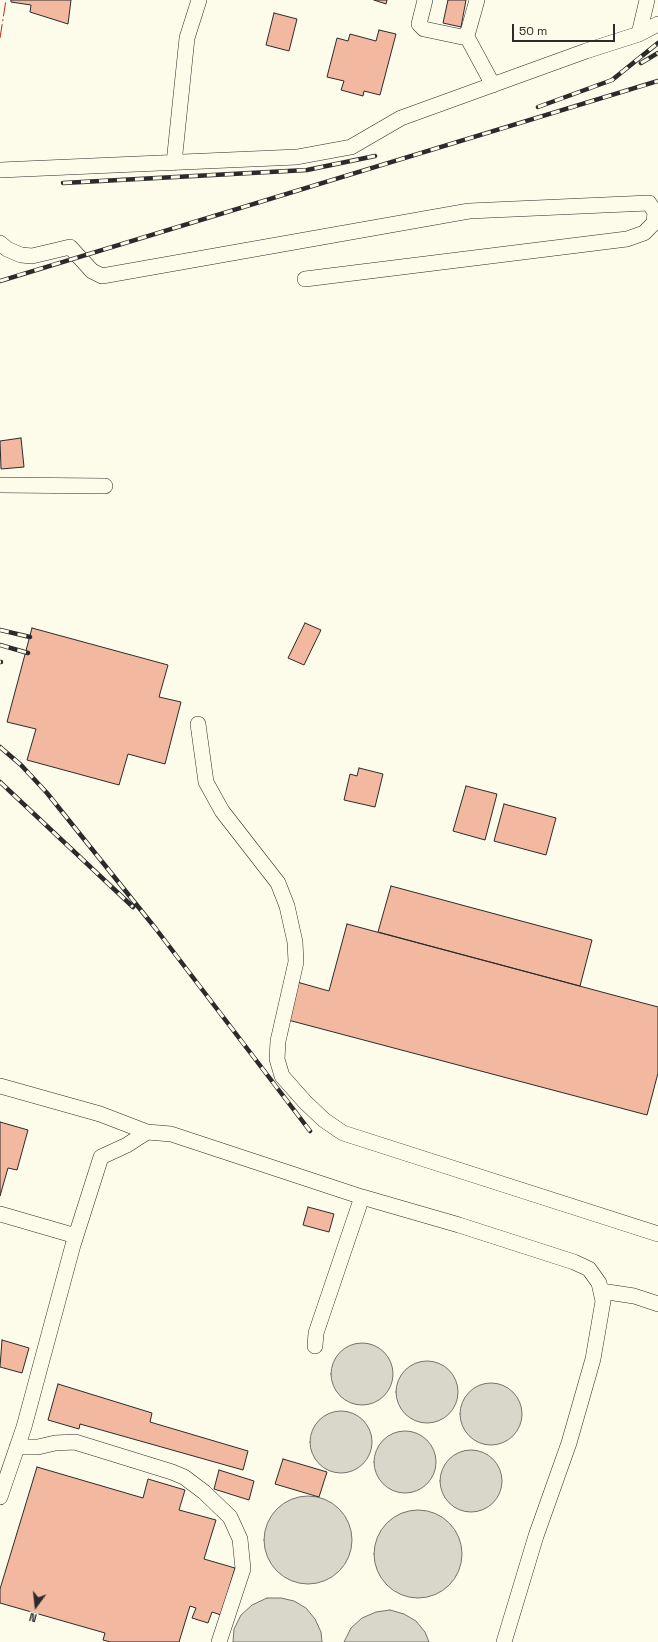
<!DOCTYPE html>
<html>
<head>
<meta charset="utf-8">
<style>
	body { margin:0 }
	#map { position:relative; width:658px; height:1642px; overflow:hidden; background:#fdfbea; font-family:"Space Grotesk",sans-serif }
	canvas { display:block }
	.north { position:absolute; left:16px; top:1586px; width:40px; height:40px; -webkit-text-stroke:3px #fdfbea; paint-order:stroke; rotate:195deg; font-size:11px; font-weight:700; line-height:16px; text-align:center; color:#2b2b2b }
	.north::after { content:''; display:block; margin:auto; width:14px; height:18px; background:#2b2b2b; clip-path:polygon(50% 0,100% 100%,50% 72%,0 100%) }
	.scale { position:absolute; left:512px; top:24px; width:103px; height:18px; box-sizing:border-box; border:2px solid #2b2b2b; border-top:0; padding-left:5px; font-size:12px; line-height:14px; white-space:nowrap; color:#2b2b2b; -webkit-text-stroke:3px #fdfbea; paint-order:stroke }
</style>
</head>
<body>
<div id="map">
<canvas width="658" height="1642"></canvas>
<div class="north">N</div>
<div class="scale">50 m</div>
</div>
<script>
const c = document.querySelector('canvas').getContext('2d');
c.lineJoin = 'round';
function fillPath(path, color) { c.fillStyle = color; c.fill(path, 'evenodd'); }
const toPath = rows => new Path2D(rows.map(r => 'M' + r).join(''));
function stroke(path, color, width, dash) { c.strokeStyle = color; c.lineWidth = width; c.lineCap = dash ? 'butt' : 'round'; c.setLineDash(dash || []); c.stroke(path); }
const water = toPath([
	'331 1374a31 31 0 1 1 62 0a31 31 0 1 1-62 0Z',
	'396 1392a31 31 0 1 1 62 0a31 31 0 1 1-62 0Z',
	'460 1414a31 31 0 1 1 62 0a31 31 0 1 1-62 0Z',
	'310 1442a31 31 0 1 1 62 0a31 31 0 1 1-62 0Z',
	'374 1462a31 31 0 1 1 62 0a31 31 0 1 1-62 0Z',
	'440 1481a31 31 0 1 1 62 0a31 31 0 1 1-62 0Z',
	'264 1540a44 44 0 1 1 88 0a44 44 0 1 1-88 0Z',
	'374 1554a44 44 0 1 1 88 0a44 44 0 1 1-88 0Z',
	[267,1598,281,1598,294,1601,306,1608,315,1619,321,1632,322,1642,233,1642,234,1629,241,1615,252,1605,267,1598],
	[390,1610,404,1614,416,1621,425,1632,429,1642,344,1642,351,1628,362,1618,376,1612,390,1610]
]);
const building = toPath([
	[11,0,71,0,68,24,30,12,31,5,11,2,11,0],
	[374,0,387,0,386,4,374,0],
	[448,0,466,0,461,27,443,23,448,0],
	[274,13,297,19,289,51,266,45,274,13],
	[379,30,396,34,380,95,364,91,363,96,341,90,344,81,327,77,337,38,348,41,350,34,376,41,379,30],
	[21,438,24,467,1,469,0,441,21,438],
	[305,623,321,630,304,665,288,658,305,623],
	[32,628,168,665,159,697,181,702,165,764,128,754,119,785,27,760,36,729,7,722,32,628],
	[359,768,383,774,375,807,344,800,350,774,357,776,359,768],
	[466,786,497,794,485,840,453,831,466,786],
	[504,804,556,818,546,855,494,841,504,804],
	[391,886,592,940,580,986,378,932,391,886],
	[347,924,658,1007,658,1073,647,1115,288,1020,297,982,329,991,347,924],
	[0,1122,28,1130,17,1170,8,1168,0,1196,0,1122],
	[308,1207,334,1214,329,1232,303,1225,308,1207],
	[2,1340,29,1348,22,1373,0,1367,2,1340],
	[58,1384,152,1413,150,1422,248,1451,243,1470,80,1424,79,1429,48,1420,58,1384],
	[283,1459,327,1472,319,1497,275,1484,283,1459],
	[37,1467,143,1498,148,1479,185,1490,179,1510,216,1520,204,1559,235,1568,221,1615,212,1612,208,1623,192,1618,196,1608,190,1606,179,1642,110,1642,103,1640,105,1633,0,1603,0,1589,37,1467],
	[219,1470,254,1481,249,1500,214,1489,219,1470]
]);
const minor = toPath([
	[425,0,419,24,424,29,462,37,468,32,477,0],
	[639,34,647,0],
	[466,35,493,85],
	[174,163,187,38,199,0],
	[0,170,297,157,351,147,401,118,586,51,639,34,658,24],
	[0,243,7,249,21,255,32,256,70,247,92,271,102,276,469,211,649,203,655,212,654,223,644,233,627,239,305,279],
	[0,485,105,486],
	[198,724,206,782,222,811,278,883,287,906,295,942,296,962,278,1041,277,1059,282,1076,305,1102,324,1120,343,1133,658,1234],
	[0,1086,100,1114,147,1132],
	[0,1214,76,1236],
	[601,1291,634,1296,658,1304],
	[315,1346,316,1333,362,1197],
	[17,1447,38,1447,55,1443,75,1442,172,1472,184,1477,204,1492,230,1517,240,1539,243,1569,219,1642],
	[0,1497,24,1427,73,1245,101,1157,127,1145,147,1132,171,1134,362,1197,459,1225,574,1262,589,1269,599,1283,603,1301,593,1359,569,1443,536,1536,504,1642]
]);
const rail = toPath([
	[641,63,658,53],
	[538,107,612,80,658,43],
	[63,183,307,170,375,156],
	[0,281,658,81],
	[0,630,30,637],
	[0,645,28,653],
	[0,662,1,662],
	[0,747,21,765,47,793,156,929,310,1131],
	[0,782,133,907]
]);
const power = toPath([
	[0,38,6,0]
]);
fillPath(water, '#d8d7c9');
stroke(water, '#74746e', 1);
fillPath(building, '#f2b8a0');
stroke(building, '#2b2b2b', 1);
stroke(minor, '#2b2b2b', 16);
stroke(minor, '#fdfbea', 15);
stroke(rail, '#2b2b2b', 4.5);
stroke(rail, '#fdfbea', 3, [9]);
stroke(power, '#c62828', 1, [14, 3, 2, 3]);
</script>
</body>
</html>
